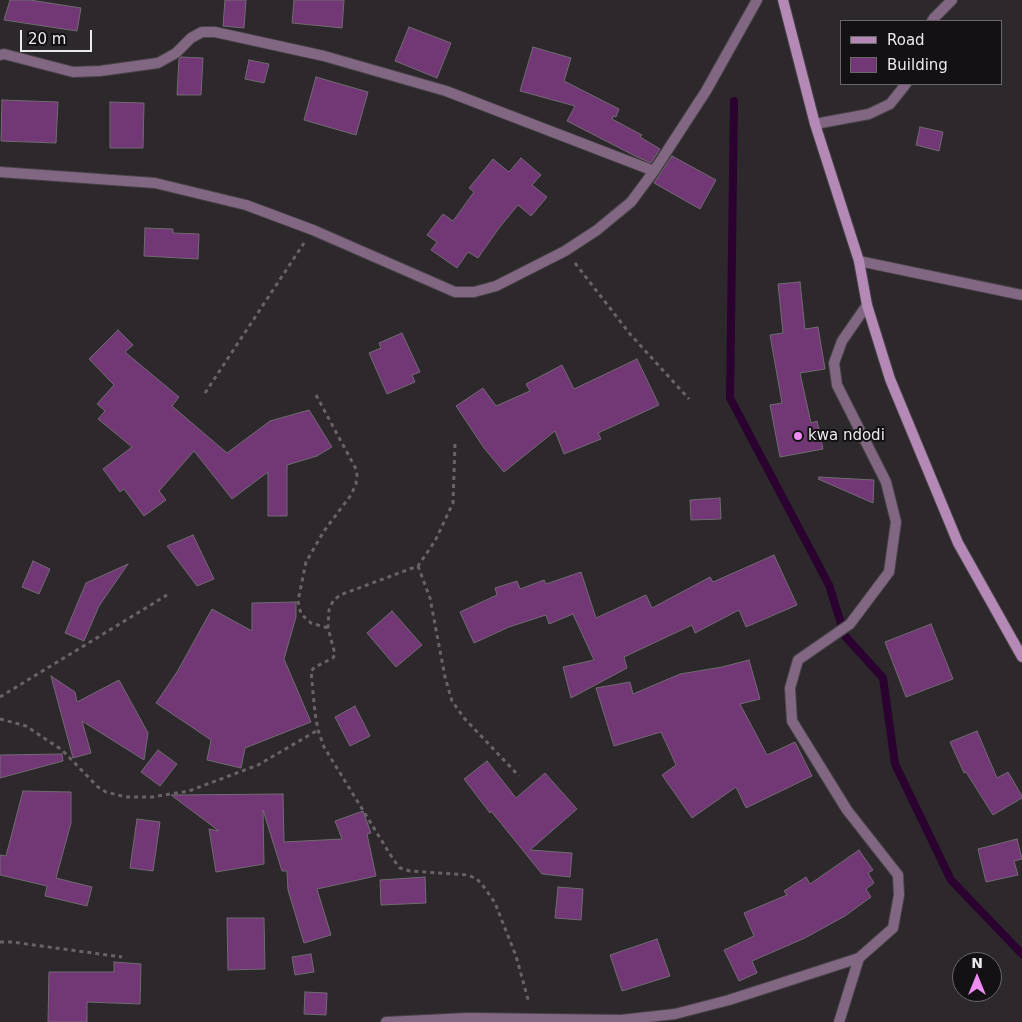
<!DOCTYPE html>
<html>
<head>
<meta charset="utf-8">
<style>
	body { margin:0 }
	#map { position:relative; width:1022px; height:1022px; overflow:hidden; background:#2c282c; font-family:"DejaVu Sans",sans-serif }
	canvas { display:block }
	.legend { position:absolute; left:840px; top:20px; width:162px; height:65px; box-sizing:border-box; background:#131113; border:1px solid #6a676a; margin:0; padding:6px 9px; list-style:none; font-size:15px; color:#ece9ec }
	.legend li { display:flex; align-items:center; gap:10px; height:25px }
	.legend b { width:25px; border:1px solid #6a676a }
	.north { position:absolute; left:952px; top:952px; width:50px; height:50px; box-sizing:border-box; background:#131113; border:1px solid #6a676a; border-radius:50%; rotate:0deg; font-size:14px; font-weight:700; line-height:20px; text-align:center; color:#ece9ec }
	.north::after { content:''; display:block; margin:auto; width:18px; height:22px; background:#f08bf6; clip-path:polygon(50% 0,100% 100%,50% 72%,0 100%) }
	.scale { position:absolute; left:20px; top:30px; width:72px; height:22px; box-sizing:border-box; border:2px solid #ece9ec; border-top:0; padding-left:6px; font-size:15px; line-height:18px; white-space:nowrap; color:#ece9ec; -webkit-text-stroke:4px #131113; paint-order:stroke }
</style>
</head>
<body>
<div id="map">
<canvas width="1022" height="1022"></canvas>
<ul class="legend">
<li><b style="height:6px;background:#b489b6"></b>Road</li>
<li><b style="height:14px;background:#723876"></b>Building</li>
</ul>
<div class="north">N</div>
<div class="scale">20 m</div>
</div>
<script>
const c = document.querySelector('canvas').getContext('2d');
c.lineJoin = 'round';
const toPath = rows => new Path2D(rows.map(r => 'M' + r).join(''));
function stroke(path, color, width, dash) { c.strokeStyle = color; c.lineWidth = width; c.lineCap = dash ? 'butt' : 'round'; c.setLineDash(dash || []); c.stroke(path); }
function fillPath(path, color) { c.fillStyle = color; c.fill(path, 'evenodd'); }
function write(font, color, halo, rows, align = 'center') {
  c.font = font + ' "DejaVu Sans",sans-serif'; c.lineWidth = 4; c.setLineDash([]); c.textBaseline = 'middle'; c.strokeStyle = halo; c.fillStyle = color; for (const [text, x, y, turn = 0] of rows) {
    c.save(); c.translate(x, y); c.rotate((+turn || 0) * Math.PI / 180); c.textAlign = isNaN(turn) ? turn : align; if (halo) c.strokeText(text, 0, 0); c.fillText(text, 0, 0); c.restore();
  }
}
const stream = toPath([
	[734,101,730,398,829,585,845,636,883,678,895,764,951,880,1022,954]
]);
const building = toPath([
	[10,0,30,0,81,8,77,31,4,20,10,0],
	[225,0,246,0,244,28,223,26,225,0],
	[294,0,344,0,342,28,292,23,294,0],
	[409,27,451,43,437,78,395,61,409,27],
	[533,47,571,58,564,81,619,109,616,117,613,116,612,119,642,135,640,137,660,149,651,163,637,157,567,121,575,106,520,91,533,47],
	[181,57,203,58,201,95,177,95,179,59,181,57],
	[249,60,269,64,264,83,245,79,249,60],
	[316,77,368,92,356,135,304,120,316,77],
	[2,100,58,102,56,143,1,141,2,100],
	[110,102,144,103,143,148,110,148,110,102],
	[920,127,943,132,939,151,916,145,920,127],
	[672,156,716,180,700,209,654,183,672,156],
	[521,158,541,175,532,185,547,197,531,216,518,205,499,228,478,258,468,252,457,268,431,250,437,242,427,235,443,214,453,221,474,192,469,188,493,159,509,172,521,158],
	[145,228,173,229,173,233,199,234,198,259,144,256,145,228],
	[800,282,805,329,818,327,825,369,800,373,811,423,817,421,823,449,780,457,770,405,782,403,770,335,783,333,778,284,800,282],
	[118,330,133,345,125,352,179,397,172,406,227,453,270,421,309,410,332,447,317,456,287,465,287,516,268,516,268,472,232,499,194,451,159,491,166,500,144,516,124,489,120,492,103,469,132,447,98,419,105,411,97,404,114,385,89,359,118,330],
	[402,333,420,372,412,375,415,382,387,394,369,353,381,348,379,343,402,333],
	[637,359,659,405,598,433,601,439,564,454,555,431,504,472,484,448,456,406,483,388,496,406,530,391,526,384,562,365,574,389,637,359],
	[819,477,874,480,873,503,818,479,819,477],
	[720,498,721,519,691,520,690,500,720,498],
	[193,535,214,579,197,586,167,546,193,535],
	[774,555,797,605,746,627,739,610,695,633,692,625,624,657,627,668,571,698,563,667,594,660,573,614,549,624,546,615,509,627,474,643,460,612,497,595,495,588,517,581,520,589,544,580,546,584,581,572,596,618,646,595,652,608,710,577,713,582,774,555],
	[33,561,50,569,39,594,22,587,33,561],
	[128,564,99,606,84,641,65,633,86,583,128,564],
	[296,602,296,617,284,659,311,722,245,748,241,768,207,760,211,740,156,703,177,672,212,609,252,631,252,603,296,602],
	[392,611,422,645,396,667,367,633,392,611],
	[931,624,953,679,906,697,885,642,931,624],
	[749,660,760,699,740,704,767,755,795,742,812,776,746,808,736,787,692,818,662,775,676,765,661,732,614,746,596,688,630,682,633,694,680,674,722,667,749,660],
	[51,676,75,692,77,702,119,680,148,733,144,760,82,721,91,753,73,758,51,676],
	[355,706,370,736,350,746,335,717,355,706],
	[977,731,997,778,1008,772,1022,796,1022,798,993,815,966,772,964,773,950,742,977,731],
	[158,750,177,764,160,786,141,772,158,750],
	[62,754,63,761,0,778,0,755,62,754],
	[487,761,516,798,545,773,577,809,530,850,572,853,570,877,542,874,491,811,490,813,464,779,487,761],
	[23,791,71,792,71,823,56,878,92,887,87,906,45,896,47,886,0,875,0,855,6,856,23,791],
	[283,794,284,842,342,839,335,821,363,811,371,833,367,834,376,876,317,889,331,935,304,943,288,890,287,871,282,871,263,810,264,864,216,872,209,829,219,831,171,795,283,794],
	[137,819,160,822,153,871,130,868,137,819],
	[1017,839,1022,859,1014,861,1018,875,986,882,978,849,1017,839],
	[859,850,873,870,868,873,874,883,866,889,871,897,845,916,805,938,752,961,757,973,739,981,724,950,754,936,744,913,787,895,784,891,806,877,810,884,859,850],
	[425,877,426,903,381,905,380,880,425,877],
	[558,887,583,889,581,920,555,918,558,887],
	[227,918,264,918,265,969,228,970,227,918],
	[657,939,670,976,622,991,610,955,657,939],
	[311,954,314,972,295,975,292,957,311,954],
	[114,962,141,964,140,1004,87,1002,87,1022,48,1022,49,972,114,972,114,962],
	[305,992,327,993,326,1015,304,1014,305,992]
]);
const path = toPath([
	[575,263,630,334,689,399],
	[205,393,304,243],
	[316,395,356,469,357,475,356,484,351,495,324,531,306,562,298,601,301,614,311,623,328,628],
	[455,444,453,503,435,541,418,566,340,595,333,601,329,610,328,628,335,654,333,658,315,667,311,671,315,713,318,730,324,747,393,859,400,868,410,871,468,875,477,879,484,887,495,903,516,956,529,1003],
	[418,566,430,598,445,677,452,701,464,718,519,776],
	[0,697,167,595],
	[0,719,26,726,62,750,98,787,106,792,126,797,152,797,189,791,258,765,318,730],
	[0,942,12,942,122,957]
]);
const street = toPath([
	[932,21,934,18,952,0],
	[0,55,4,54,73,72,100,71,158,63,176,53,191,38,202,32,215,32,324,56,446,91,654,171],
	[815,124,869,114,890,104,906,84],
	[0,172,155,183,246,205,313,230,455,292,474,292,496,286,565,251,597,230,631,202,654,171,706,91,757,0],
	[859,261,1022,295],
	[386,1022,468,1018,621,1020,675,1014,729,1000,859,958,893,928,899,895,898,875,847,810,792,721,790,688,798,660,850,624,889,572,896,522,886,482,837,385,834,363,842,341,867,305],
	[839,1022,859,958]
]);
const secondary = toPath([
	[783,0,815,124,859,261,867,305,890,379,958,543,1022,657]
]);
const markers = [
	[798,436,5,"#f08bf6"]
];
const poiNames = [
	["kwa ndodi",808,436]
];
stroke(stream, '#2b012f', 8);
fillPath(building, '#723876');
stroke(building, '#716b71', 1);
stroke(street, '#474347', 12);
stroke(secondary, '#474347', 12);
stroke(path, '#676367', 3, [4, 4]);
stroke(street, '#826783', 10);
stroke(secondary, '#b489b6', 10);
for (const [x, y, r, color] of markers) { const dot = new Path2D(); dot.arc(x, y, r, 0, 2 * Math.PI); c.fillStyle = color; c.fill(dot); stroke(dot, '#131113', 2); }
write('15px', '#ece9ec', '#131113', poiNames, 'left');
</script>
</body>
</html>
